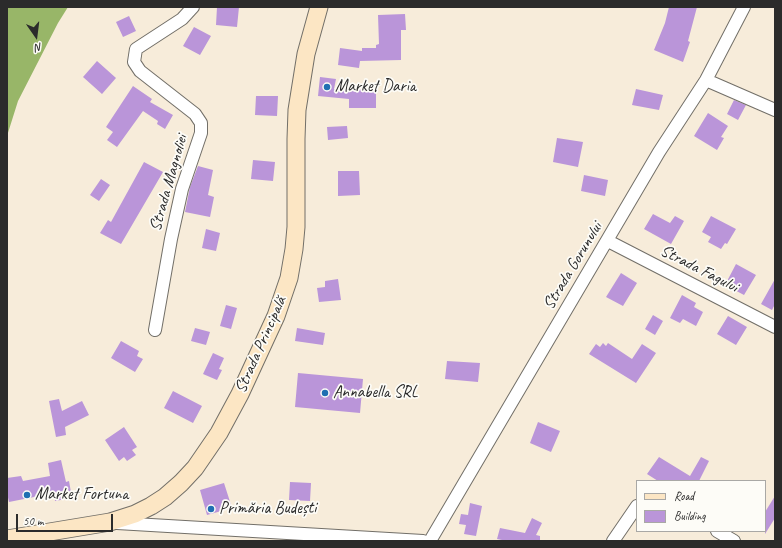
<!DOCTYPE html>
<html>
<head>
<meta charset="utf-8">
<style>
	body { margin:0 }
	#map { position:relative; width:782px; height:548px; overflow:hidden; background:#f7ecda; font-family:Caveat,sans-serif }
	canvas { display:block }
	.frame { position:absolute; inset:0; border:8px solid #2b2b2b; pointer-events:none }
	.legend { position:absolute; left:636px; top:480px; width:130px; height:52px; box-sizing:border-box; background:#fdfcf7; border:1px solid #a9a8a5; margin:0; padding:5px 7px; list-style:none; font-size:12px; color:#2b2b2b }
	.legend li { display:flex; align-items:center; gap:8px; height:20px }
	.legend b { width:20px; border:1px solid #a9a8a5 }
	.north { position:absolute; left:16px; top:16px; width:40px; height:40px; -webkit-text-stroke:3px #fdfcf7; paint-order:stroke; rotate:166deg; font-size:11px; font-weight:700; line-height:16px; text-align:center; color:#2b2b2b }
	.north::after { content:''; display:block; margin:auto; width:14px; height:18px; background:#2b2b2b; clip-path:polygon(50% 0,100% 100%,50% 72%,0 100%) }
	.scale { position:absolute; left:16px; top:514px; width:97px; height:18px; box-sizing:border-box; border:2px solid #2b2b2b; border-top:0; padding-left:5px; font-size:12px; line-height:14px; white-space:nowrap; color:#2b2b2b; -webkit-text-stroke:3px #fdfcf7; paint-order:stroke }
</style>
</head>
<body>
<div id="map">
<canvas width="782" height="548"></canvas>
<div class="frame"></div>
<ul class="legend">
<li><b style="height:5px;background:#fce6c4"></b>Road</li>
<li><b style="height:11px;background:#ba95d9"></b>Building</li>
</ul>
<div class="north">N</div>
<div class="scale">50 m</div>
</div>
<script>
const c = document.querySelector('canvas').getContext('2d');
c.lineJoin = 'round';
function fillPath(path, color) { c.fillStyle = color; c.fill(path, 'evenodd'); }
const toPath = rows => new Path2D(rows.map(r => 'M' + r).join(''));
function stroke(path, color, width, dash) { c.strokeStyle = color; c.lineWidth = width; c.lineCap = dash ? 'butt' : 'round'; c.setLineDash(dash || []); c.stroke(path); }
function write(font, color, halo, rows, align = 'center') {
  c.font = font + ' Caveat,sans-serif'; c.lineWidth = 3.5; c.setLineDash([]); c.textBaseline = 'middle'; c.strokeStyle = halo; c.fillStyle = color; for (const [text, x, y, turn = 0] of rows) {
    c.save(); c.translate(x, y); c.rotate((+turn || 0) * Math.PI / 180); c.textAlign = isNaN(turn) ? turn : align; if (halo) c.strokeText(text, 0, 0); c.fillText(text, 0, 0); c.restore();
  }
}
const forest = toPath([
	[7,7,68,7,58,23,18,101,7,136]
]);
const building = toPath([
	[217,7,239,7,237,27,216,25],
	[669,7,697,7,688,41,690,42,683,62,654,50,665,23],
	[405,14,406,30,401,30,401,60,360,61,359,68,338,65,340,48,362,51,362,48,376,48,376,45,379,44,378,15],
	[129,16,136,31,123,37,116,22],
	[194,27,211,36,200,55,183,46],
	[97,61,116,78,102,94,83,77],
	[320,77,336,79,334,89,376,90,376,108,349,108,349,99,318,96],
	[133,86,152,99,150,102,173,115,165,129,157,124,158,121,143,111,117,147,107,140,113,132,106,127],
	[636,89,663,95,659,110,632,105],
	[256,96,278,96,277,116,255,115],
	[734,100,746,105,738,120,727,114],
	[708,113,728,126,721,137,724,138,717,150,694,136],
	[347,126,348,138,328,140,327,127],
	[557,138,583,142,578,167,553,162],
	[253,160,275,162,273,181,251,179],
	[144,162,163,172,121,244,100,233,108,220,111,222],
	[198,166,213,170,208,195,214,197,210,217,185,212,190,187],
	[338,171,359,171,360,195,338,196],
	[584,175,608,180,605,196,581,191],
	[101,179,110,185,99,201,90,195],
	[653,214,670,223,675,216,684,221,671,244,644,229],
	[711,216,736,229,727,244,725,243,721,249,708,242,711,237,702,232],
	[206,229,220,233,216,251,202,248],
	[736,264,756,275,744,295,725,285],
	[621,273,637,283,623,306,606,297],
	[338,279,341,300,319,302,317,288,325,287,325,281],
	[775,279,775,304,772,310,761,304],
	[682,295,696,303,694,307,703,312,696,326,683,319,680,323,670,318],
	[226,305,237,308,231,329,220,326],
	[653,315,663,321,655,335,645,329],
	[728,316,747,327,736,345,717,334],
	[195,328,210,332,206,345,191,341],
	[297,328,325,333,323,345,295,341],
	[121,341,139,351,137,356,143,359,135,372,111,358],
	[603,343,606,346,608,343,632,359,642,344,656,353,636,383,589,354,596,344,600,347],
	[213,353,224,358,219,369,222,370,217,380,203,374],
	[447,361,480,363,478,382,445,379],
	[298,373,363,379,360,413,295,407],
	[173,391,202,406,193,423,164,408],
	[59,399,62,411,82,401,89,415,65,427,66,435,56,437,49,401],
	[538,422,560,431,551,452,530,443],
	[124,427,137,447,132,450,136,455,127,461,124,457,119,461,105,440],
	[659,457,690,476,701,457,709,461,699,481,658,481,647,474],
	[61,460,66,482,69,481,72,498,55,501,54,493,9,502,7,493,7,478,21,476,23,481,50,476,48,463],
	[290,482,311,483,310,501,289,500],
	[224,483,232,508,207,515,200,490],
	[775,496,775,518,765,534,765,512],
	[470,503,482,506,476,536,464,534,466,525,459,524,461,514,468,515],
	[532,518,542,523,536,535,540,536,540,541,507,541,497,539,500,528,525,533]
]);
const minor = toPath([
	[706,80,775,110],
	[608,241,775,327],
	[155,330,171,239,182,189,201,133,201,123,195,114,140,71,134,62,136,49,182,19,193,7],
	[117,523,423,541],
	[717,531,734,541],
	[430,541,659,152,706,80,744,7],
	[613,541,637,506]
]);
const secondary = toPath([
	[7,539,110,522,135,514,151,506,165,497,181,483,195,468,219,433,240,394,276,316,289,278,294,249,296,227,296,139,297,110,306,54,319,7]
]);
const markers = [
	[327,87,4,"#1f6fb2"],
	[325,393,4,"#1f6fb2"],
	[27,495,4,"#1f6fb2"],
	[211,509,4,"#1f6fb2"]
];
const poiNames = [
	["Market Daria",335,87],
	["Annabella SRL",333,393],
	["Market Fortuna",35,495],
	["Primăria Budești",219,509]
];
const streetNames = [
	["Strada Magnoliei",169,183,-74],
	["Strada Gorunului",573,266,-59],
	["Strada Fagului",699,269,27],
	["Strada Principală",261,345,-66]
];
fillPath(forest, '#98b668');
fillPath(building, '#ba95d9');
stroke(minor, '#726f68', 14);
stroke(secondary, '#726f68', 19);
stroke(minor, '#fff', 12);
stroke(secondary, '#fce6c4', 17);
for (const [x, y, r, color] of markers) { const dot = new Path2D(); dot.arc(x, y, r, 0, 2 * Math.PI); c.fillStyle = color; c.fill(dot); stroke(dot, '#fdfcf7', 1.5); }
write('17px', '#2b2b2b', '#fdfcf7', poiNames, 'left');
write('17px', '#2b2b2b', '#fdfcf7', streetNames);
</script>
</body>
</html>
